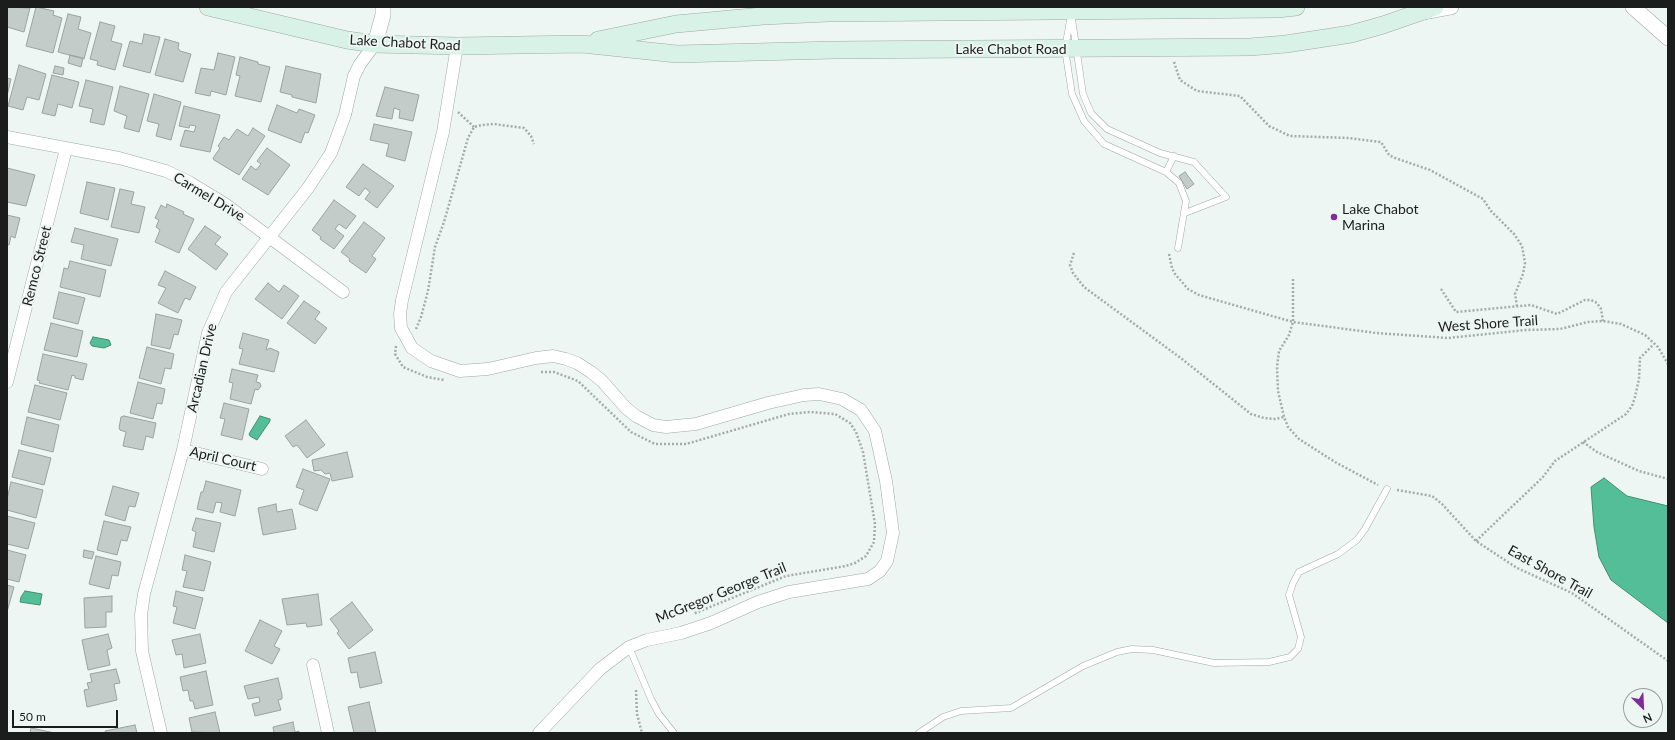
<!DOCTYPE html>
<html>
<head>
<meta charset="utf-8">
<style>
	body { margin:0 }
	#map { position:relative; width:1675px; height:740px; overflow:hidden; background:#edf6f2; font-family:Lato,sans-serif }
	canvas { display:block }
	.frame { position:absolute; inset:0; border:8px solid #1a1d1b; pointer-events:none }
	.north { position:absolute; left:1623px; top:688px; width:40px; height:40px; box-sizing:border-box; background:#edf6f2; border:1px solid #999f9c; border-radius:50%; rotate:156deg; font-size:11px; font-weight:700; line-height:16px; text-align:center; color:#1a1d1b }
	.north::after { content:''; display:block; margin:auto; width:14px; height:18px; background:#812c9b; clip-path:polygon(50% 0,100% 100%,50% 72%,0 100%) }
	.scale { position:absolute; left:12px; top:710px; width:106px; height:18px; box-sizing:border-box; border:2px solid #1a1d1b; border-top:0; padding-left:5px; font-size:12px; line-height:14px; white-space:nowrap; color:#1a1d1b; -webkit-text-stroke:3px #edf6f2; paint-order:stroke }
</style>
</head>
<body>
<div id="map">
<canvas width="1675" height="740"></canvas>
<div class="frame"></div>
<div class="north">N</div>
<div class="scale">50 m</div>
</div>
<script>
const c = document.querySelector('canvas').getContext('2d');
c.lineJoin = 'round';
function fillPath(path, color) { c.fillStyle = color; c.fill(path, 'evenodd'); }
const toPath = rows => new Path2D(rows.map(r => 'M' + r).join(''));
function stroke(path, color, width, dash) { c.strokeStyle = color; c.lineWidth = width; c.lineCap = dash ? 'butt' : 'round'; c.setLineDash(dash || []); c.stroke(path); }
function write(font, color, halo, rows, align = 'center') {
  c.font = font + ' Lato,sans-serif'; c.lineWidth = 4; c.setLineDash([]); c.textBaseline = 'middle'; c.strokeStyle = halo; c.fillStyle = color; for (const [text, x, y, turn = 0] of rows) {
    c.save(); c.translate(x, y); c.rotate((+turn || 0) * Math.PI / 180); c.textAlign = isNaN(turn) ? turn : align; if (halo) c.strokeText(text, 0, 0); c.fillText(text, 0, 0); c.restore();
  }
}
const water = toPath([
	[93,337,109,340,111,345,104,348,92,346,90,343,93,337],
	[260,416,270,419,270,421,257,440,250,436,249,434,260,416],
	[1604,478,1627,496,1668,506,1668,623,1611,580,1599,557,1594,527,1591,487,1604,478],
	[25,591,42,594,40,605,20,602,21,597,25,591]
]);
const building = toPath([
	[7,7,30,8,24,32,7,27,7,7],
	[36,7,54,11,53,15,62,18,53,53,26,46,36,7],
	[68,14,81,17,78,29,91,33,84,59,58,52,68,14],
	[100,22,115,26,111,41,122,44,115,70,97,65,98,61,90,59,100,22],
	[144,34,160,37,150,73,123,66,130,41,142,44,144,34],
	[165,39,179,43,178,48,180,51,191,54,183,82,155,75,165,39],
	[218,53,235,57,226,95,211,91,210,96,195,93,201,68,214,70,218,53],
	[70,55,83,58,81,67,68,63,70,55],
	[240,57,258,62,258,64,270,67,261,102,235,96,240,76,236,75,240,57],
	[19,65,46,74,39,100,27,97,23,110,8,106,19,65],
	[55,66,64,68,63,75,53,73,55,66],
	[286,66,321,74,316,103,292,97,292,95,280,92,286,66],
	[52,75,79,82,72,108,58,104,55,116,42,113,52,75],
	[7,78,11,79,7,96,7,78],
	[86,80,113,87,104,125,90,122,93,109,79,106,86,80],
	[120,86,149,94,139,132,124,128,127,116,114,111,120,86],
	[385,87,419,95,413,121,399,118,400,110,394,108,392,119,376,116,385,87],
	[154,94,181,102,171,140,156,136,159,124,147,121,154,94],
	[277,105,297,113,299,109,315,115,308,133,305,132,301,143,268,130,277,105],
	[184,106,220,115,210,152,180,146,185,130,194,132,196,126,190,125,189,128,179,126,184,106],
	[374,124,412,132,405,161,386,156,389,144,370,140,374,124],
	[253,128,265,136,239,175,214,160,213,158,220,148,218,146,224,137,229,140,237,129,248,136,253,128],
	[267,148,290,165,268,195,242,179,251,166,256,170,261,164,257,161,267,148],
	[363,164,394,186,377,208,365,199,370,192,365,188,359,196,346,187,363,164],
	[7,168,35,175,26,206,7,202,7,168],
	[1185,172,1194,184,1187,189,1179,176,1185,172],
	[87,182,115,188,108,220,80,213,87,182],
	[120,189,134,192,131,204,145,207,139,233,111,227,120,189],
	[334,200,356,216,346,229,339,224,335,229,344,236,334,249,320,239,321,237,312,230,334,200],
	[167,204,184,212,183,214,194,219,179,253,155,242,160,230,156,227,159,220,155,218,161,205,166,208,167,204],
	[7,215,20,218,15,238,11,236,9,245,7,245,7,215],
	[364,222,385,238,372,256,376,259,366,273,349,261,350,259,341,252,364,222],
	[205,226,221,237,215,244,228,254,216,270,188,249,205,226],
	[75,228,118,239,111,266,81,259,84,245,71,242,75,228],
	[70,261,106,270,100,297,60,287,64,268,68,269,70,261],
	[165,271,196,287,190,300,185,298,178,313,158,303,166,288,158,285,165,271],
	[268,283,279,292,284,285,299,296,282,319,255,299,268,283],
	[59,292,85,298,78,324,53,318,59,292],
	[304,301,320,312,315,319,327,328,315,344,287,323,304,301],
	[156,314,182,320,178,335,174,334,170,349,151,345,156,314],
	[51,323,83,331,77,357,44,350,51,323],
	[243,333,269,340,266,350,270,348,279,352,274,372,239,364,243,349,239,348,243,333],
	[147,347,174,354,171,369,165,368,161,384,139,378,147,347],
	[43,354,87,364,83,380,75,378,75,376,72,375,68,390,39,383,40,381,37,380,43,354],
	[232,369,258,375,256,382,260,383,261,386,258,390,255,389,251,404,230,399,233,383,229,382,232,369],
	[138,382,165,389,162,404,157,403,153,419,130,413,138,382],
	[35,385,67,393,60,420,28,412,35,385],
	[224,403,249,409,242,440,221,435,225,419,220,418,224,403],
	[124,416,156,423,153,438,146,436,143,450,123,446,126,432,120,430,119,428,121,417,124,416],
	[27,417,59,425,53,452,21,444,27,417],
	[306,420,325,445,307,458,297,445,293,447,285,436,306,420],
	[19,450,51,458,44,485,12,477,19,450],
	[347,452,353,477,332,481,330,473,325,474,321,470,314,471,312,460,347,452],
	[303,469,330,479,317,511,299,504,304,490,296,487,303,469],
	[206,481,241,490,235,516,220,512,222,503,216,502,213,513,197,509,201,492,203,492,206,481],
	[11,482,43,490,36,518,7,510,7,499,11,482],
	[113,486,139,493,135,507,129,506,125,521,105,515,113,486],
	[276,504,277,512,292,509,296,529,263,535,258,508,276,504],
	[7,516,35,523,28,549,7,544,7,516],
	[196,518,221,523,214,552,193,547,196,532,192,530,196,518],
	[104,521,131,527,127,541,121,540,117,555,97,550,104,521],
	[7,550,26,555,19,582,7,579,7,550],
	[84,550,94,552,92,559,83,557,84,550],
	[185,555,211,562,204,591,183,587,187,571,182,570,185,555],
	[96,556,121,562,118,576,112,575,109,589,89,584,96,556],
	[7,585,14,587,7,612,7,585],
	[176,591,203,598,195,629,173,623,177,607,173,606,176,591],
	[318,594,322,625,307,627,306,623,287,625,282,599,318,594],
	[112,596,112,612,106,612,106,627,85,628,84,598,112,596],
	[352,602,373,630,349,649,337,633,339,631,330,619,352,602],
	[260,620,282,631,274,646,280,649,272,664,245,651,260,620],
	[108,634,112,648,107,650,110,665,88,670,82,640,108,634],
	[200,634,206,663,184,668,182,654,176,655,172,640,200,634],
	[375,652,382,683,360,688,357,672,351,673,348,658,375,652],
	[116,669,120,683,114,684,117,700,87,707,84,690,89,689,87,683,92,682,90,674,116,669],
	[206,671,213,705,195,709,193,701,190,701,188,690,183,691,180,677,206,671],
	[278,678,282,695,282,699,278,700,281,710,255,716,252,704,260,702,259,697,248,699,244,686,278,678],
	[369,702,376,733,354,733,348,707,369,702],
	[215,712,220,733,192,732,189,718,215,712],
	[293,722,295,732,299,731,299,733,274,733,273,727,293,722],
	[135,725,137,733,106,733,105,731,135,725],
	[31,728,55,733,30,733,31,728]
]);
const path = toPath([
	[1174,62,1180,80,1197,91,1240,96,1269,126,1290,136,1349,138,1381,142,1389,155,1395,158,1430,170,1483,199,1491,211,1514,234,1522,246,1525,263,1523,274,1515,294,1517,306],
	[458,112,474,127],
	[1074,253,1070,265,1073,273,1084,287,1182,359,1251,414,1264,418,1275,419,1284,417],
	[1169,254,1172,268,1175,274,1188,289,1199,295,1293,322,1376,333,1448,338,1526,330,1560,329,1588,322,1603,321,1621,324,1645,335,1658,347,1668,364],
	[1293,279,1293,322,1289,335,1279,351,1277,367,1278,391,1284,417,1288,427,1299,439,1335,462,1378,485],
	[1441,289,1456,312,1531,305,1557,314,1585,300,1591,300,1597,303,1601,309,1603,321],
	[416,329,421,317,428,291,435,247,444,222,468,138,474,127,482,125,494,124,524,128,531,136,534,144],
	[396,346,395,354,403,367,427,377,444,380],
	[541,372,554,372,578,381,631,432,655,444,686,444,789,414,810,412,835,414,850,423,856,432,863,452,875,524,874,542,866,556,855,563,846,566,786,576,693,614],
	[1583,442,1597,452,1639,471,1668,479],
	[1397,490,1432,496,1442,504,1476,541,1517,568,1572,593,1668,661],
	[1476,541,1543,477,1555,461,1626,414,1632,406,1635,397,1639,379,1640,358,1654,344],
	[636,690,637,714,642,733]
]);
const service = toPath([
	[1071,12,1083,94,1091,113,1107,129,1160,153,1194,162,1226,197,1185,213],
	[1070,20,1065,49,1072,94,1084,121,1104,144,1166,172,1179,183,1186,201,1178,248],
	[1166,172,1174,156],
	[629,647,651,699,659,714,674,733],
	[919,733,943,717,961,711,1011,708,1083,666,1117,652,1132,649,1153,650,1214,663,1269,662,1290,657,1298,649,1301,637,1289,595,1293,583,1299,572,1338,554,1357,540,1365,529,1387,489]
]);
const minor = toPath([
	[457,46,443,132,402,300,400,314,401,328,412,348,431,361,460,371,488,369,536,358,553,356,566,359,577,363,591,372,602,381,626,408,636,416,653,425,666,427,696,424,768,403,804,395,819,394,842,399,861,410,875,431,886,481,893,533,887,561,880,571,868,579,789,592,758,602,711,623,681,633,647,640,629,647,600,669,539,733],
	[7,137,119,158,166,171,189,182,225,204,343,292],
	[7,382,66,149],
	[183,450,262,469],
	[313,665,328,733],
	[161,733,142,651,141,615,144,594,183,450,208,333,226,292,308,188,331,153,345,115,354,76,360,64,375,44]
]);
const tertiary = toPath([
	[1633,7,1668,38],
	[1424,12,1451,7],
	[375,44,383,15,383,7]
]);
const secondary = toPath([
	[208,7,347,40,375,44,457,46,582,44,677,54,835,50,1250,47,1286,44,1351,34,1383,25,1435,7],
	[598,40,676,24,763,16,828,13,1277,9,1296,7]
]);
const markers = [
	[1334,217,4,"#812c9b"]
];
const streetNames = [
	["Lake Chabot Road",405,43,3],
	["Lake Chabot Road",1011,49],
	["Carmel Drive",209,197,31],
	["Remco Street",37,266,-76],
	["West Shore Trail",1488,324,-4],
	["Arcadian Drive",202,368,-77],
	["April Court",223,459,13],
	["East Shore Trail",1550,572,29],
	["McGregor George Trail",721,593,-22]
];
const poiNames = [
	["Lake Chabot",1342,209],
	["Marina",1342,225]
];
fillPath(water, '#53be98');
stroke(water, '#428e72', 1);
fillPath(building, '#c3ccc8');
stroke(building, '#9ba3a0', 1);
stroke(service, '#a0a8a4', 7);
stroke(minor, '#a0a8a4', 13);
stroke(tertiary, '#a0a8a4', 16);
stroke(secondary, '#a0a8a4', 18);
stroke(path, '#a5aca8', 2.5, [2, 2]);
stroke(service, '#fff', 6);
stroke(minor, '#fff', 12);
stroke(tertiary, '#fff', 15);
stroke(secondary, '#d8f2e8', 17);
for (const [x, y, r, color] of markers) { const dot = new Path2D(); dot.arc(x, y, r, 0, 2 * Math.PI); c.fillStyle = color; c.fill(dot); stroke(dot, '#edf6f2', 1.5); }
write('14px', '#1a1d1b', '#edf6f2', streetNames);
write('14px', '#1a1d1b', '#edf6f2', poiNames, 'left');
</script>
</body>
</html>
